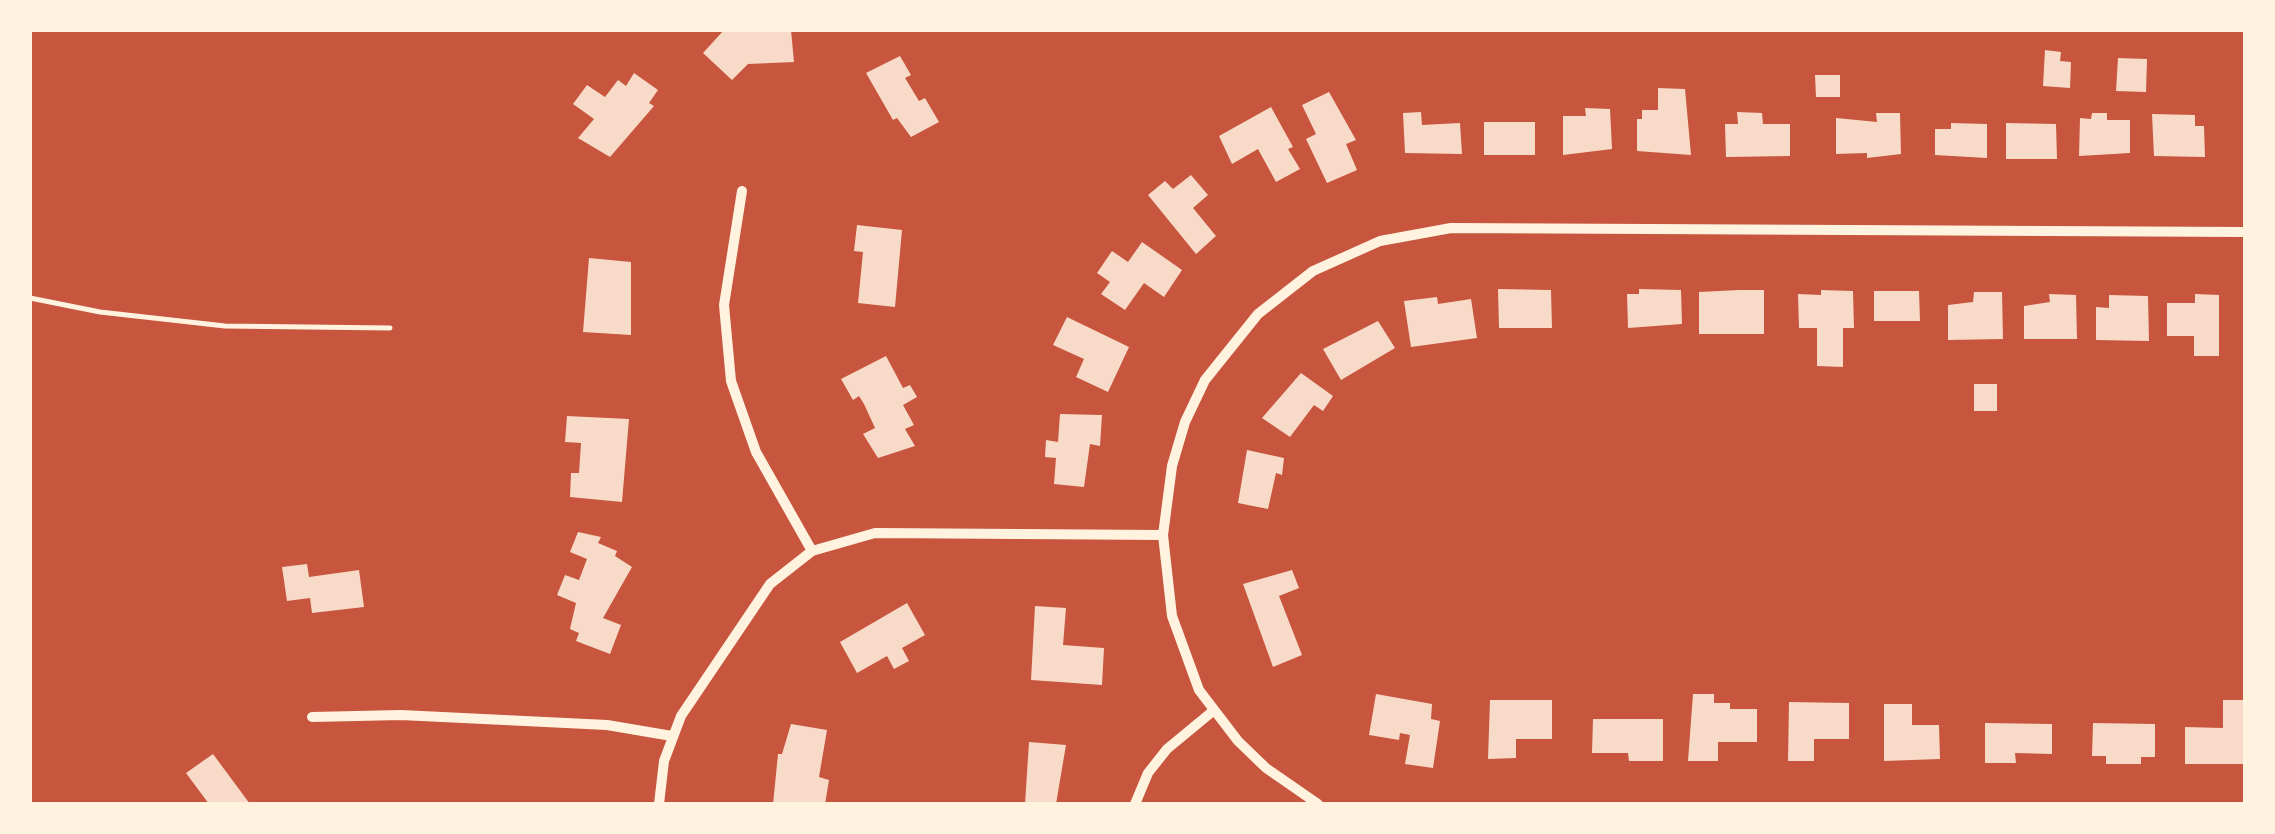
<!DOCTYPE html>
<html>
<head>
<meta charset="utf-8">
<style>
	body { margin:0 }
	#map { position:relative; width:2275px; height:834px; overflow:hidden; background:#c8553d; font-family:Figtree,sans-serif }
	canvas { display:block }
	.frame { position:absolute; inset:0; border:32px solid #fff3e0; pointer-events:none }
</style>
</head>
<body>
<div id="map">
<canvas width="2275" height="834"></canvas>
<div class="frame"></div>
</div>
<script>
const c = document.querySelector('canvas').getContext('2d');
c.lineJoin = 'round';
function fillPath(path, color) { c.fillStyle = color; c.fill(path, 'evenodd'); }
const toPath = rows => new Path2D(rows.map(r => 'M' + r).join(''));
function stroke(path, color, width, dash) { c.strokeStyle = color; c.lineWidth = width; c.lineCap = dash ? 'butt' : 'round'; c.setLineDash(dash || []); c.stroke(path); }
const building = toPath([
	[724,30,791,30,794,62,748,64,732,80,703,53],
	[2045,50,2061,52,2060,61,2071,62,2070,88,2043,86],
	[900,56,911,75,905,78,919,101,925,98,939,122,911,137,897,118,893,120,866,73],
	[2118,58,2147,59,2146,92,2116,91],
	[634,73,658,90,649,103,654,106,610,157,578,138,594,119,573,104,587,85,605,97,618,80,626,86],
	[1815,75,1840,75,1840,97,1816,97],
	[1658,88,1685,89,1691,155,1637,151,1637,119,1642,119,1642,110,1658,110],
	[1329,92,1356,140,1346,144,1357,170,1327,183,1306,139,1316,134,1302,105],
	[1271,107,1293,147,1288,149,1300,169,1276,182,1258,149,1232,164,1219,136],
	[1585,108,1610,109,1612,149,1563,155,1563,116,1586,116],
	[1421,112,1422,125,1460,123,1462,154,1405,153,1403,113],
	[1737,112,1762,113,1763,124,1790,124,1790,156,1726,157,1725,124,1738,124],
	[1876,113,1900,113,1901,154,1867,158,1867,153,1836,154,1836,118,1877,122],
	[2092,113,2107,113,2107,120,2130,120,2130,153,2079,156,2080,118,2091,119],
	[2152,114,2195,115,2195,126,2204,126,2205,157,2154,156],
	[1484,122,1535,122,1535,155,1484,155],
	[1951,123,1987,124,1987,158,1935,155,1935,129,1951,129],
	[2006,123,2056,124,2057,159,2006,159],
	[1191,175,1208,195,1193,208,1216,236,1196,254,1148,195,1165,181,1173,189],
	[857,225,902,230,895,307,858,303,863,252,854,251],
	[1142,242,1182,270,1164,297,1144,283,1125,310,1101,294,1110,282,1097,273,1112,251,1128,262],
	[589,258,631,262,631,335,583,332],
	[1498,289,1551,290,1552,328,1499,328],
	[1639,289,1681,290,1682,324,1628,328,1627,294,1639,294],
	[1739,290,1764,290,1764,334,1699,334,1699,292],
	[1821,290,1853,291,1854,328,1843,328,1843,367,1817,366,1817,328,1799,328,1798,294,1821,295],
	[1874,291,1919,291,1920,321,1874,321],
	[1974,292,2002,292,2003,339,1948,340,1948,305,1973,302],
	[2049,294,2076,295,2077,339,2024,339,2024,306,2050,302],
	[2195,294,2219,295,2219,356,2194,356,2194,336,2167,336,2167,303,2195,303],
	[2109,295,2148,296,2149,341,2096,340,2096,307,2109,308],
	[1437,297,1438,304,1471,299,1477,338,1411,347,1404,301],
	[1067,317,1129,347,1108,392,1076,377,1084,359,1053,345],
	[1378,321,1395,348,1341,380,1323,349],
	[886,356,903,388,910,385,917,397,903,405,914,425,905,429,915,446,878,458,863,434,875,428,864,404,859,396,853,400,841,379],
	[1301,373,1333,396,1323,411,1314,405,1290,437,1262,418],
	[1974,384,1997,384,1997,411,1974,411],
	[1060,414,1102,415,1100,446,1090,444,1084,487,1054,484,1056,458,1045,457,1046,440,1058,442],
	[567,416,629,419,622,502,570,497,571,473,579,473,581,443,565,442],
	[1247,450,1284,458,1282,475,1276,473,1268,509,1238,503],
	[578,532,601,537,598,543,617,551,615,556,632,567,603,618,621,625,610,654,576,641,579,633,570,629,576,603,557,595,565,575,579,580,587,559,570,552],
	[307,564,309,577,359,570,364,607,312,613,310,598,287,601,282,567],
	[1292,570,1299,588,1279,596,1302,655,1273,667,1243,584],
	[907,603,925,635,902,648,909,661,894,669,887,656,857,673,840,642],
	[1035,606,1066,608,1063,645,1104,648,1102,685,1031,680],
	[1376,694,1432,704,1431,719,1440,721,1433,768,1405,764,1410,735,1400,733,1399,740,1369,735],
	[1693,694,1714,694,1714,703,1730,703,1730,709,1757,709,1757,742,1718,742,1718,761,1688,761],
	[1490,700,1552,700,1552,739,1516,739,1516,758,1488,759],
	[2223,700,2245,700,2245,764,2185,764,2185,727,2223,728],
	[1789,702,1849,703,1849,739,1814,739,1814,761,1788,761],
	[1884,704,1912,704,1912,725,1939,725,1940,759,1884,761],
	[1593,719,1663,719,1663,761,1629,761,1628,753,1592,753],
	[1985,723,2052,724,2052,754,2015,753,2016,763,1985,763],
	[2093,723,2155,724,2155,757,2141,757,2141,764,2106,764,2106,756,2092,756],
	[791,724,827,730,819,777,829,780,825,804,773,804,778,754,782,754],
	[1029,742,1066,745,1056,804,1025,804],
	[213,754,250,804,209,804,186,773]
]);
const service = toPath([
	[30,298,100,312,225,326,390,328]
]);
const minor = toPath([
	[742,191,724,305,731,381,756,452,812,551],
	[312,717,401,715,607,725,672,736],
	[659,804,664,761,681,716,770,584,812,551,875,533,1163,535],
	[1135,804,1148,773,1167,749,1213,711],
	[1318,804,1266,768,1238,741,1199,690,1172,616,1163,535,1172,466,1185,422,1205,380,1258,314,1313,271,1380,241,1451,228,2245,232]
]);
fillPath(building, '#f7dbc8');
stroke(service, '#fff3e0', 5);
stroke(minor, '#fff3e0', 10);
</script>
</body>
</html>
